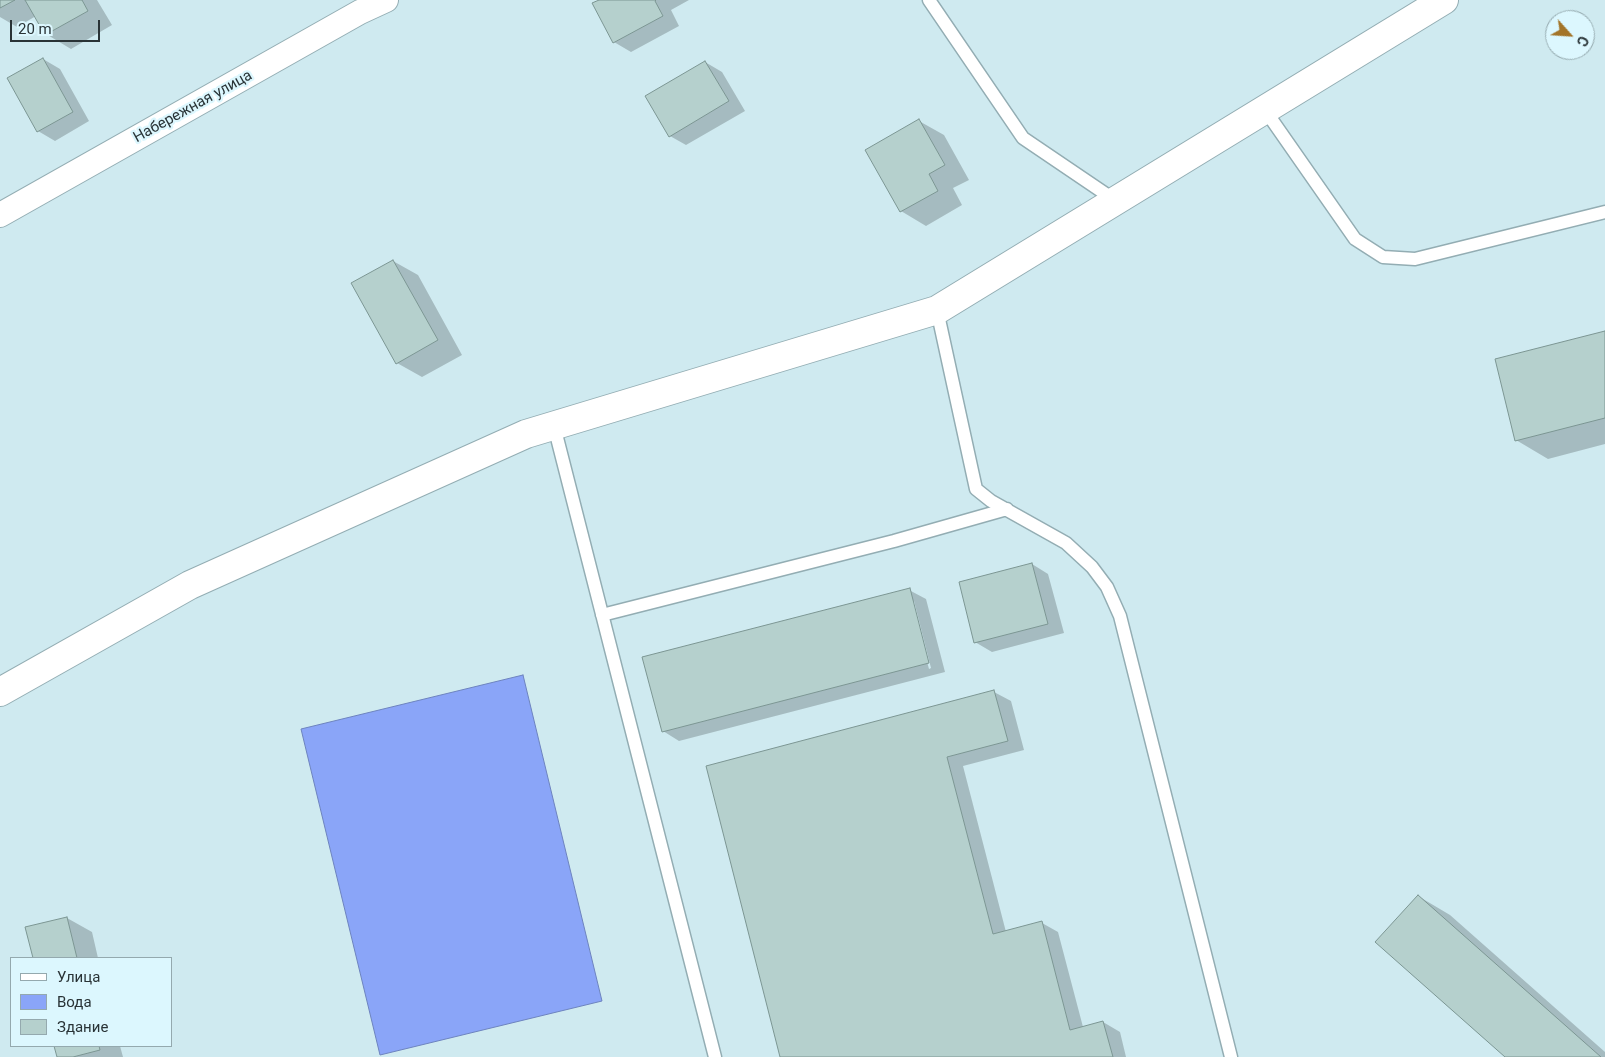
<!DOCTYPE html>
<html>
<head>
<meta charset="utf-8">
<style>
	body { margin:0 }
	#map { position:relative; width:1605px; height:1057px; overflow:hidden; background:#cfeaf0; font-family:Roboto,sans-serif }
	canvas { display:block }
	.legend { position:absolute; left:10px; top:957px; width:162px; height:90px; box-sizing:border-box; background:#dcf7fe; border:1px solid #94a9ae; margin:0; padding:6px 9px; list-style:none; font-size:15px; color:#293336 }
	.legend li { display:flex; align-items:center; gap:10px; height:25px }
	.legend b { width:25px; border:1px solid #94a9ae }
	.north { position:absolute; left:1545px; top:10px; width:50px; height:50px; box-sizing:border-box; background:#dcf7fe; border:1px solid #94a9ae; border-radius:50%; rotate:116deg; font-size:14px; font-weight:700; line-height:20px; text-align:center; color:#293336 }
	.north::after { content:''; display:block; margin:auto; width:18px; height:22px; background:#a37428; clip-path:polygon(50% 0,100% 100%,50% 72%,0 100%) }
	.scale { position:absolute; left:10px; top:20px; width:90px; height:22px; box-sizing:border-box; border:2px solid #293336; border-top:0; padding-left:6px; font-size:15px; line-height:18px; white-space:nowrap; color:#293336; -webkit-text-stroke:4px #dcf7fe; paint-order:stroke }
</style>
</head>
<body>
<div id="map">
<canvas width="1605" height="1057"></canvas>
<ul class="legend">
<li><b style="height:6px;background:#fff"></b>Улица</li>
<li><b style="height:14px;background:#8aa5f8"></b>Вода</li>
<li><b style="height:14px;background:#b5d0cd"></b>Здание</li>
</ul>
<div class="north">С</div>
<div class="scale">20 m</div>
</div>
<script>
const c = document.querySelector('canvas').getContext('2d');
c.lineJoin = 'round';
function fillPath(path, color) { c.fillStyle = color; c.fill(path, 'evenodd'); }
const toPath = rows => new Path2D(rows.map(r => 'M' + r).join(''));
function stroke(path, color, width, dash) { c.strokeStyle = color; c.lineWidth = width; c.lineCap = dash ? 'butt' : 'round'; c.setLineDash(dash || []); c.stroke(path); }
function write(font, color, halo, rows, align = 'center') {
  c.font = font + ' Roboto,sans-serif'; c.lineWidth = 4.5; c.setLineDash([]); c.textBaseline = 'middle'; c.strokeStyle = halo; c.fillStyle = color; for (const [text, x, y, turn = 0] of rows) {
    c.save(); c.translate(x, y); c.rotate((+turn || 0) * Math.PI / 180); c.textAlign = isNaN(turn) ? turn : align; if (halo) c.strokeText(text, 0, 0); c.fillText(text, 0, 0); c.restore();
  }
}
const water = toPath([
	[523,675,602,1001,380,1055,301,729,523,675]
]);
const shadow = toPath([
	[0,0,97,0,112,25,71,49,46,34,36,16,17,27,0,17],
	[601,0,689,0,671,10,679,26,631,52,614,42],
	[43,59,60,69,89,121,55,141,38,131],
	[705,62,722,72,745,111,686,145,670,136],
	[919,121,944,135,969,180,953,188,962,205,926,226,901,211],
	[393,261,418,275,462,355,422,377,397,363],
	[1605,333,1605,444,1548,459,1516,440],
	[1032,564,1048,574,1064,633,992,652,975,642],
	[909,590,926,599,945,672,679,741,663,731],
	[911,601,914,601,931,668,929,669],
	[994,692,1011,701,1024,750,963,766,1006,932,1042,923,1058,932,1083,1027,1103,1022,1120,1032,1126,1057,782,1057,707,766],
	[1418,896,1450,915,1605,1052,1605,1057,1507,1057],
	[67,918,92,932,98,958,34,958,26,928],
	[56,1046,120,1046,123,1057,59,1057]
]);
const building = toPath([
	[0,0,15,0,0,8,0,0],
	[25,0,82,0,88,11,45,35,25,0],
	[599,0,656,0,655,1,663,16,613,43,592,3,599,0],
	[43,58,73,112,37,132,7,78,43,58],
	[705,61,729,101,669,137,645,96,705,61],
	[919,119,945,165,929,174,938,191,900,212,865,150,919,119],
	[393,260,438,340,396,364,351,283,393,260],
	[1605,331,1605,418,1515,441,1495,359,1605,331],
	[1032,563,1048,624,974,643,959,582,1032,563],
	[910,588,929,663,662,732,642,657,910,588],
	[994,690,1008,741,947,757,993,934,1042,921,1070,1030,1103,1021,1113,1057,780,1057,706,766,994,690],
	[1418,895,1601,1057,1505,1057,1375,942,1418,895],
	[67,917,77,958,33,958,25,927,67,917],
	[54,1046,99,1046,100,1050,73,1057,57,1057,54,1046]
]);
const service = toPath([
	[929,0,1023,138,1116,201],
	[1265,110,1355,239,1383,257,1415,259,1605,212],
	[937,310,976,489,991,501,1066,543,1092,567,1107,587,1120,616,1231,1057],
	[554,426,715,1057],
	[602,615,894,541,1007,509]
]);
const minor = toPath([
	[0,215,360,12,386,0]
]);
const tertiary = toPath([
	[0,692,190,585,526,434,937,310,1444,0]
]);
const streetNames = [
	["Набережная улица",193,107,-29]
];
fillPath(water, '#8aa5f8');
stroke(water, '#6d83be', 1);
fillPath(shadow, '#0003');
fillPath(building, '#b5d0cd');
stroke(building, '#7c9693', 1);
stroke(service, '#93adb3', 15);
stroke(minor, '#93adb3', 26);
stroke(tertiary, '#93adb3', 30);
stroke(service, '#fff', 12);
stroke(minor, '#fff', 24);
stroke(tertiary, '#fff', 28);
write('15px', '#293336', '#dcf7fe', streetNames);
</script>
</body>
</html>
